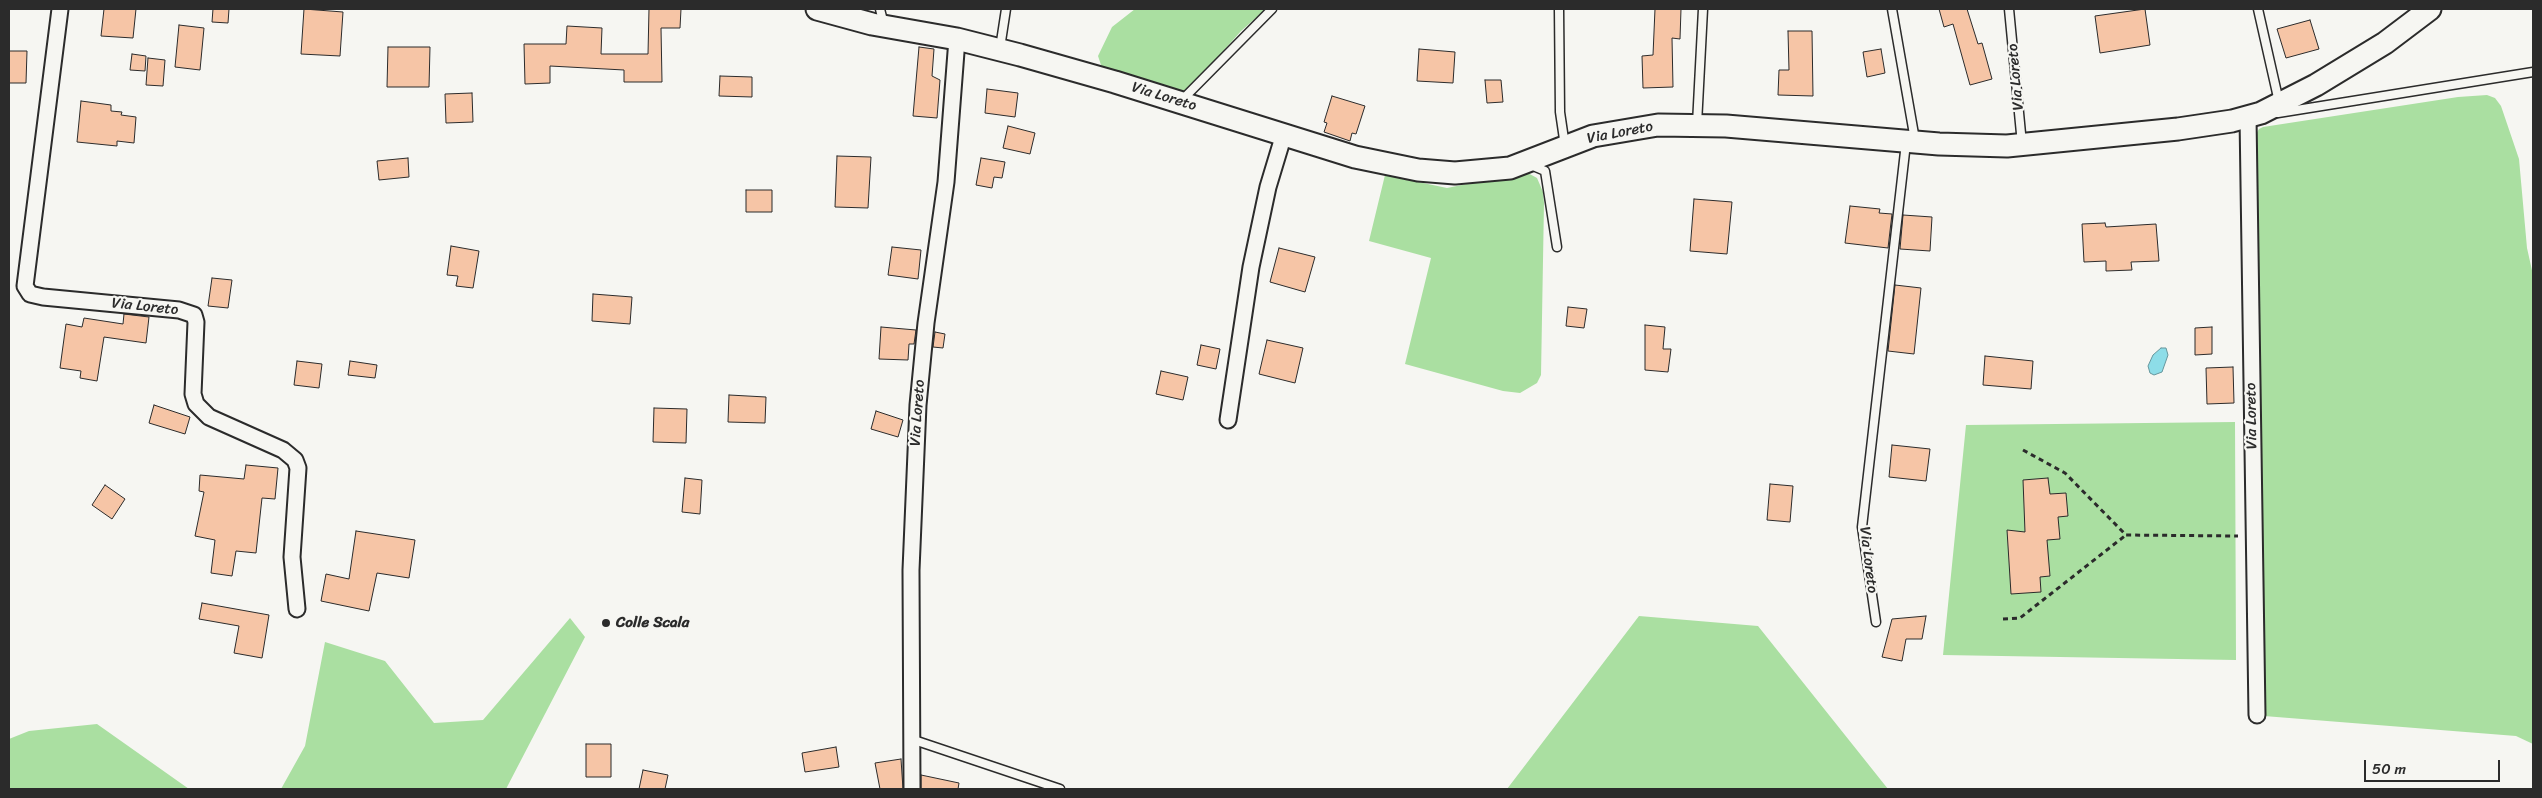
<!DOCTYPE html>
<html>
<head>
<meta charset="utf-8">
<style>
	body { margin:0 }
	#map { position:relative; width:2542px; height:798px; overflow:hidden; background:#f6f6f2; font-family:Sriracha,sans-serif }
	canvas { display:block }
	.frame { position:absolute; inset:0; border:10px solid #2b2b2b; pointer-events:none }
	.scale { position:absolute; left:2364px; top:760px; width:136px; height:22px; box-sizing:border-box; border:2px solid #2b2b2b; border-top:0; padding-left:6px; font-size:15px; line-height:18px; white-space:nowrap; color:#2b2b2b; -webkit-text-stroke:4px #f6f6f2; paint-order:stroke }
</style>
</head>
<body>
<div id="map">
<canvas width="2542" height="798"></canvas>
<div class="frame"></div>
<div class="scale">50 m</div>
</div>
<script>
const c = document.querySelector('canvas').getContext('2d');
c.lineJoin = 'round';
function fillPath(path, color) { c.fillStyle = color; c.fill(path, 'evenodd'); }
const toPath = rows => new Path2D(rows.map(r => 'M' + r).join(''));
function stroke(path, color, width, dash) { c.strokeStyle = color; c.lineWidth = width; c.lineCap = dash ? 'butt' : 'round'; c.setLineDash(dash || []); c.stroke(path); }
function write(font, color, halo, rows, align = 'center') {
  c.font = font + ' Sriracha,sans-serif'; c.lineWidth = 4.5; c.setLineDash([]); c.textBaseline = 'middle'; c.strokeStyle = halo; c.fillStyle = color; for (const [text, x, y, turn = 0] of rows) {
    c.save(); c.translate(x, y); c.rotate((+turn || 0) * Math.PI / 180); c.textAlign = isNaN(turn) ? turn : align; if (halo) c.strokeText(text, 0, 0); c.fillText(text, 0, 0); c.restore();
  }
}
const green = toPath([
	[1135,9,1266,9,1241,31,1196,82,1182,94,1111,73,1101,65,1098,56,1112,27],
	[2487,95,2495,98,2501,106,2519,159,2527,248,2533,275,2533,744,2516,736,2264,716,2256,134,2259,129,2263,127,2458,97],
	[1526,172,1537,178,1543,192,1544,203,1541,375,1537,383,1520,393,1503,391,1405,364,1431,258,1369,241,1385,175,1447,188],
	[2235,422,2236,660,1943,655,1966,425],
	[1639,616,1758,626,1888,789,1507,789],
	[570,618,585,637,506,789,281,789,305,746,325,642,385,661,434,723,483,720],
	[97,724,189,789,9,789,9,739,29,731]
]);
const water = toPath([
	[2161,348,2166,348,2168,355,2162,372,2154,375,2150,373,2148,366,2153,355,2161,348]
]);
const building = toPath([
	[104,9,136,9,133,38,101,36,104,9],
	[213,9,229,9,228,23,212,22,213,9],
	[304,9,343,12,340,56,301,54,304,9],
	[649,9,681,9,680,28,661,28,662,82,624,82,624,70,550,66,550,83,525,84,524,44,566,44,567,26,602,28,601,54,648,54,649,9],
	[1655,9,1681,9,1680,39,1672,38,1673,87,1643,88,1642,56,1653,55,1655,9],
	[1939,9,1967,9,1978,44,1982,43,1992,79,1970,85,1953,24,1944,27,1939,9],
	[2145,9,2150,45,2100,53,2095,16,2145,9],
	[2310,20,2319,49,2286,58,2277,29,2310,20],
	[179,25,204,28,200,70,175,67,179,25],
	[1788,31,1812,31,1813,96,1778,95,1779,70,1789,70,1788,31],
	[388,47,430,47,429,87,387,87,388,47],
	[919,47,934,49,932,76,940,80,937,118,913,116,919,47],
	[1419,49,1455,52,1453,83,1417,81,1419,49],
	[1881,49,1885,73,1867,77,1863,52,1881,49],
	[9,51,27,51,26,83,9,83,9,51],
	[132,54,146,56,145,71,130,70,132,54],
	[148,58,165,60,163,86,146,85,148,58],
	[720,76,752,77,752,97,719,96,720,76],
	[1485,80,1501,80,1503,102,1487,103,1485,80],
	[987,89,1018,93,1015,117,985,113,987,89],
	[472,93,473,122,446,123,445,94,472,93],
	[1332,96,1365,106,1356,134,1352,133,1350,141,1324,132,1327,123,1324,122,1332,96],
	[81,101,111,105,111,111,122,112,121,115,136,117,134,143,117,141,117,146,77,142,81,101],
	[1008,126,1035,133,1030,154,1003,148,1008,126],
	[837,156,871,157,868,208,835,207,837,156],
	[408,158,409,177,379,180,377,161,408,158],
	[981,158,1005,162,1002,178,994,177,992,188,976,185,981,158],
	[746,190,772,190,772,212,746,212,746,190],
	[1694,199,1732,202,1727,254,1690,251,1694,199],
	[1850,206,1880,209,1879,213,1892,214,1888,248,1845,243,1850,206],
	[1903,215,1932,217,1930,251,1900,249,1903,215],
	[2105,223,2106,227,2156,224,2159,261,2131,262,2132,270,2106,271,2106,261,2084,262,2082,224,2105,223],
	[451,246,479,251,473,288,456,286,458,276,447,275,451,246],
	[892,247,921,250,918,279,888,275,892,247],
	[1279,248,1315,257,1305,292,1270,282,1279,248],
	[212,278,232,280,228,308,208,306,212,278],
	[1895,285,1921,288,1914,354,1888,351,1895,285],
	[593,294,632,297,630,324,592,321,593,294],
	[1568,307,1587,309,1584,328,1566,326,1568,307],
	[124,314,149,317,146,343,104,337,97,381,80,378,81,371,60,368,66,324,82,327,84,318,123,324,124,314],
	[1645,325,1665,327,1663,349,1671,349,1668,372,1645,370,1645,325],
	[881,327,916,330,914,344,909,344,908,360,879,359,881,327],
	[2212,327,2212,354,2195,355,2195,328,2212,327],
	[935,332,945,334,943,348,933,347,935,332],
	[1267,340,1303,348,1295,383,1259,374,1267,340],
	[1201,345,1220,349,1216,369,1197,365,1201,345],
	[1985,356,2033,361,2031,389,1983,385,1985,356],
	[297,361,322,364,319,388,294,385,297,361],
	[350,361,377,365,375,378,348,375,350,361],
	[2233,367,2234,403,2207,404,2206,368,2233,367],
	[1161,371,1188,377,1183,400,1156,394,1161,371],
	[729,395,766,397,765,423,728,422,729,395],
	[154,405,190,417,185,434,149,423,154,405],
	[654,408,687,409,686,443,653,442,654,408],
	[876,411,903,420,898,437,871,429,876,411],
	[1892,445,1930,449,1926,481,1889,477,1892,445],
	[246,465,278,468,275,499,262,498,256,553,236,551,232,576,211,573,215,540,195,536,204,492,199,491,200,475,244,479,246,465],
	[685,478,702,480,700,514,682,512,685,478],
	[2048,478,2050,494,2066,493,2068,516,2058,517,2060,539,2047,540,2050,576,2040,577,2041,592,2011,594,2007,530,2025,532,2023,480,2048,478],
	[1770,484,1793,486,1790,522,1767,520,1770,484],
	[105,485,125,499,112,519,92,505,105,485],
	[356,531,415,540,409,578,377,573,369,611,321,601,326,574,349,579,356,531],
	[202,603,269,615,262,658,234,653,239,626,199,619,202,603],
	[1926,616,1922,639,1906,639,1902,661,1882,657,1892,619,1926,616],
	[586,744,611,744,611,777,586,777,586,744],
	[836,747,839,767,805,772,802,753,836,747],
	[901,759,903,789,880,789,875,763,901,759],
	[643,770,668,775,665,789,639,789,643,770],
	[921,775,959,783,958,789,921,789,921,775]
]);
const path = toPath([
	[2023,450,2065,473,2126,535,2238,536],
	[2003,619,2020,618,2126,535]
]);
const lane = toPath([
	[880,9,884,25],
	[1559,9,1560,112,1565,146],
	[1892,9,1915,140],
	[2009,9,2022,144],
	[2258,9,2279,102],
	[1000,48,1006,9],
	[1182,100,1272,9],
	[2278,113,2533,72],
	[1697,124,1703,9],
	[1531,165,1545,171,1557,247],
	[1876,622,1862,527,1906,143],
	[911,739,1060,789]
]);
const street = toPath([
	[60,9,25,286,30,294,43,297,179,310,194,315,196,322,193,394,196,404,209,417,283,450,295,460,298,468,292,557,297,609],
	[2248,117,2257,715],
	[1228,420,1251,267,1268,187,1284,134],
	[912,789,911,570,918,405,926,323,946,182,957,39]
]);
const secondary = toPath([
	[817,9,872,24,957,39,1020,55,1115,82,1355,157,1418,170,1455,173,1510,168,1593,136,1658,125,1726,126,1939,144,2007,146,2178,129,2232,121,2261,113,2316,85,2385,43,2430,9]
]);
const markers = [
	[606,623,5,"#2b2b2b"]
];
const streetNames = [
	["Via Loreto",2016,77,-95],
	["Via Loreto",1164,97,17],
	["Via Loreto",1620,133,-11],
	["Via Loreto",145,307,6],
	["Via Loreto",918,413,-86],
	["Via Loreto",2252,416,-91],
	["Via Loreto",1868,560,83]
];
const poiNames = [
	["Colle Scala",616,623]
];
fillPath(green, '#aadfa1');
fillPath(water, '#8ddde8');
stroke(water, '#66969c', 1);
fillPath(building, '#f6c5a6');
stroke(building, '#2b2b2b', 1);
stroke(lane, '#2b2b2b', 11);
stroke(street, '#2b2b2b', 19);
stroke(secondary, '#2b2b2b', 25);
stroke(path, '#2b2b2b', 3, [5, 4]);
stroke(lane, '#f6f6f2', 8);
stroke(street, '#f6f6f2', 15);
stroke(secondary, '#f6f6f2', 21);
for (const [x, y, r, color] of markers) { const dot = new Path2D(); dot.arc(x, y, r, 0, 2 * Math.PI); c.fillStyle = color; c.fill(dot); stroke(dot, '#f6f6f2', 2); }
write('15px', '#2b2b2b', '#f6f6f2', streetNames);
write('bold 15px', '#2b2b2b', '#f6f6f2', poiNames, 'left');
</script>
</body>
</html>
